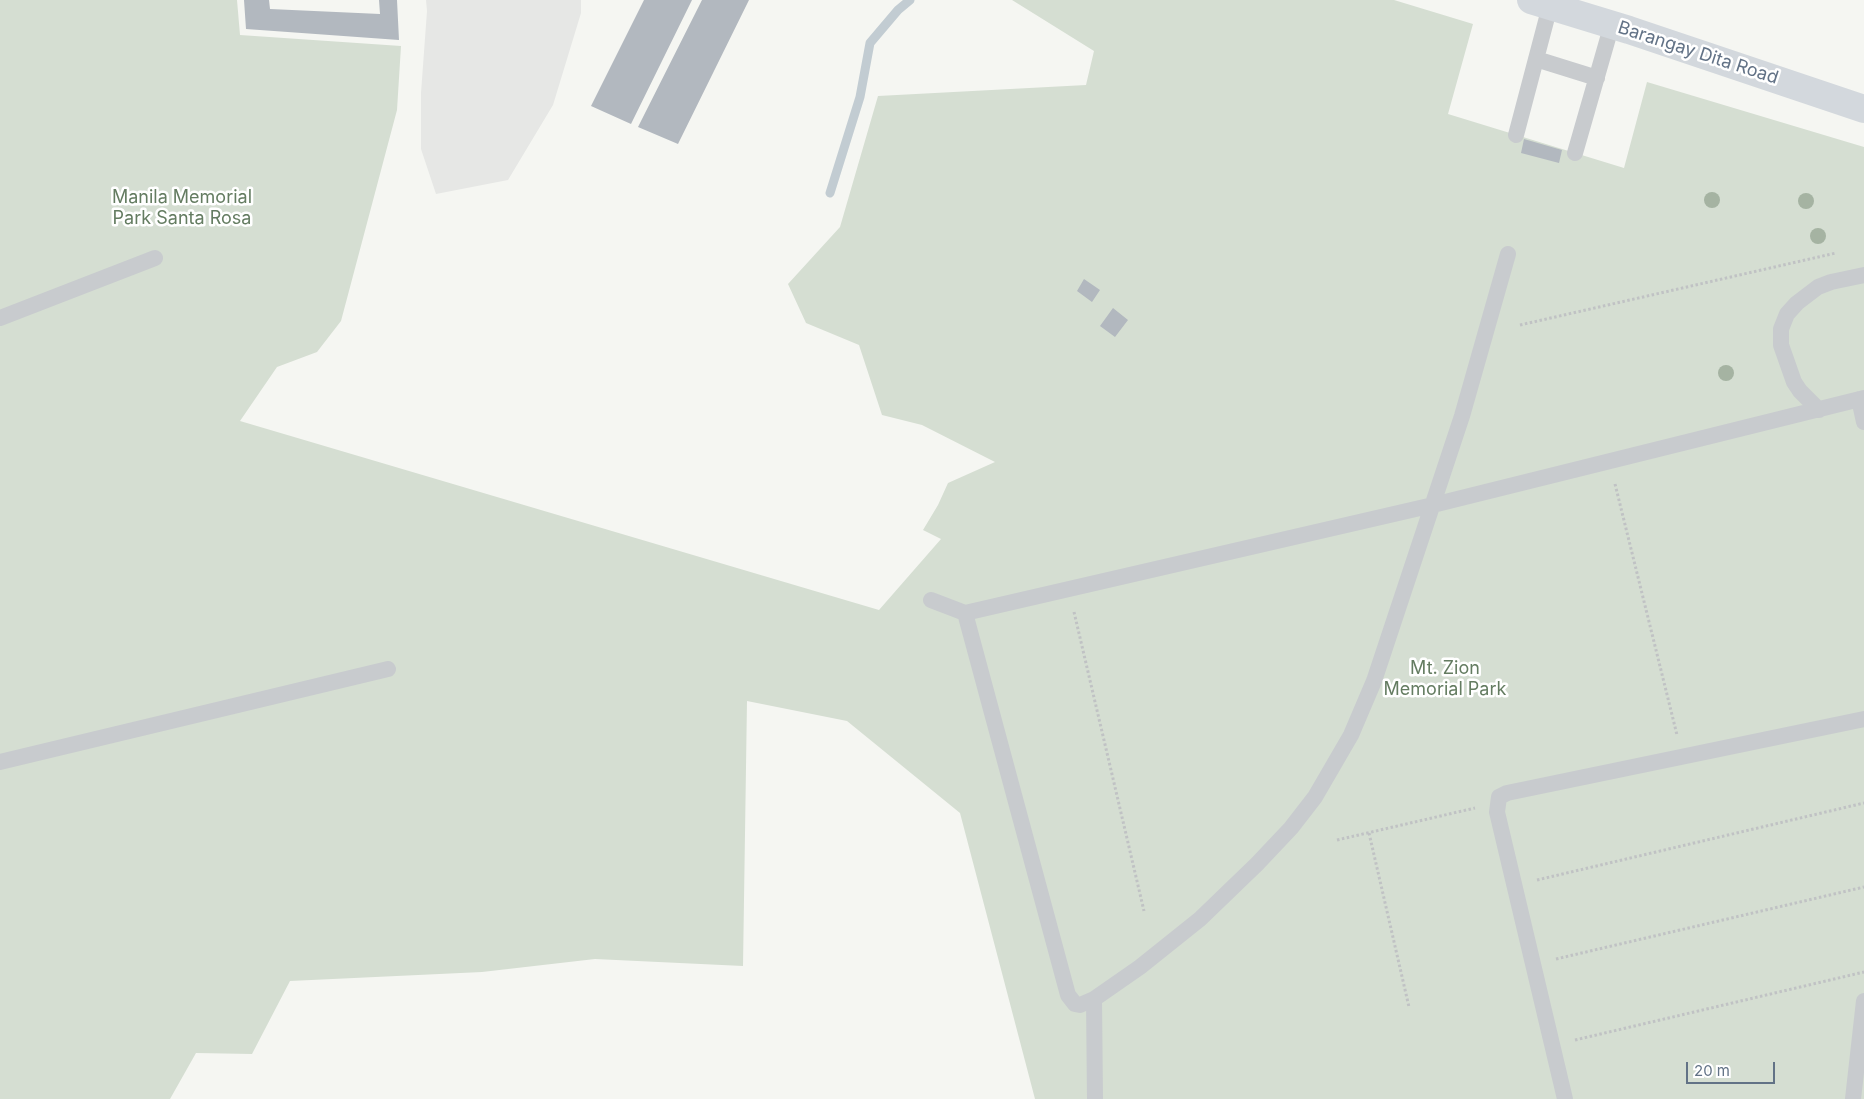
<!DOCTYPE html>
<html>
<head>
<meta charset="utf-8">
<style>
	body { margin:0 }
	#map { position:relative; width:1864px; height:1099px; overflow:hidden; background:#f5f6f2; font-family:Inter,sans-serif }
	canvas { display:block }
	.scale { position:absolute; left:1686px; top:1062px; width:89px; height:22px; box-sizing:border-box; border:2px solid #627286; border-top:0; padding-left:6px; font-size:15px; line-height:18px; white-space:nowrap; color:#627286; -webkit-text-stroke:4px #fff; paint-order:stroke }
</style>
</head>
<body>
<div id="map">
<canvas width="1864" height="1099"></canvas>
<div class="scale">20 m</div>
</div>
<script>
const c = document.querySelector('canvas').getContext('2d');
c.lineJoin = 'round';
function fillPath(path, color) { c.fillStyle = color; c.fill(path, 'evenodd'); }
const toPath = rows => new Path2D(rows.map(r => 'M' + r).join(''));
function stroke(path, color, width, dash) { c.strokeStyle = color; c.lineWidth = width; c.lineCap = dash ? 'butt' : 'round'; c.setLineDash(dash || []); c.stroke(path); }
function write(font, color, halo, rows, align = 'center') {
  c.font = font + ' Inter,sans-serif'; c.lineWidth = 5; c.setLineDash([]); c.textBaseline = 'middle'; c.strokeStyle = halo; c.fillStyle = color; for (const [text, x, y, turn = 0] of rows) {
    c.save(); c.translate(x, y); c.rotate((+turn || 0) * Math.PI / 180); c.textAlign = isNaN(turn) ? turn : align; if (halo) c.strokeText(text, 0, 0); c.fillText(text, 0, 0); c.restore();
  }
}
const built = toPath([
	[426,0,581,0,581,13,553,105,508,180,436,194,421,149,421,93,427,11]
]);
const green = toPath([
	[0,0,237,0,240,35,401,46,397,110,341,321,317,352,277,367,240,421,879,610,941,539,923,530,938,505,948,483,995,462,922,425,882,415,859,345,806,323,788,284,840,227,878,96,1086,85,1094,51,1012,0,1394,0,1473,24,1448,114,1624,168,1647,82,1864,147,1864,1099,1035,1099,960,813,847,721,747,701,743,966,595,959,482,972,290,981,252,1054,196,1053,170,1099,0,1099]
]);
const stream = toPath([
	[830,193,860,97,870,43,898,10,910,0]
]);
const building = toPath([
	[244,0,269,0,270,9,380,14,379,0,397,0,399,40,246,29],
	[644,0,692,0,631,124,591,106],
	[702,0,749,0,678,144,638,127],
	[1524,139,1562,150,1559,163,1521,153],
	[1084,279,1100,290,1092,302,1077,291],
	[1113,308,1128,320,1115,337,1100,326]
]);
const path = toPath([
	[1520,325,1836,253],
	[1615,484,1677,735],
	[1074,612,1144,911],
	[1369,833,1409,1007],
	[1337,840,1475,808],
	[1537,880,1864,803],
	[1556,959,1864,887],
	[1575,1040,1864,972]
]);
const lane = toPath([
	[1536,59,1597,78],
	[1516,135,1550,6],
	[1575,153,1612,24],
	[0,318,155,258],
	[1859,399,1864,422],
	[1819,410,1800,391,1794,382,1781,345,1781,329,1787,314,1797,303,1818,287,1831,282,1864,275],
	[931,600,965,613,1433,505,1864,398],
	[965,613,1068,995,1075,1004,1080,1005,1094,999,1140,967,1200,919,1257,864,1291,828,1315,797,1351,735,1374,681,1462,416,1508,254],
	[0,762,388,669],
	[1094,999,1095,1099],
	[1565,1099,1497,812,1499,797,1507,793,1864,719],
	[1853,1099,1864,1001]
]);
const secondary = toPath([
	[1531,0,1629,30,1864,109]
]);
const trees = [
	[1712,200],
	[1806,201],
	[1818,236],
	[1726,373]
];
const streetNames = [
	["Barangay Dita Road",1698,53,18]
];
const parkNames = [
	["Manila Memorial",182,198],
	["Park Santa Rosa",182,219],
	["Mt. Zion",1445,669],
	["Memorial Park",1445,690]
];
fillPath(built, '#e6e7e5');
fillPath(green, '#d5ded2');
stroke(stream, '#c2ccd2', 9);
fillPath(building, '#b2b8bf');
stroke(path, '#c0c2c4', 3, [2.5, 2.5]);
stroke(lane, '#c8cbce', 16);
stroke(secondary, '#d3d8dd', 28);
c.fillStyle = '#a5b3a2';
for (const [x, y] of trees) { c.beginPath(); c.arc(x, y, 8, 0, 2 * Math.PI); c.fill(); }
write('18px', '#627286', '#fff', streetNames);
write('18px', '#647c61', '#fff', parkNames);
</script>
</body>
</html>
